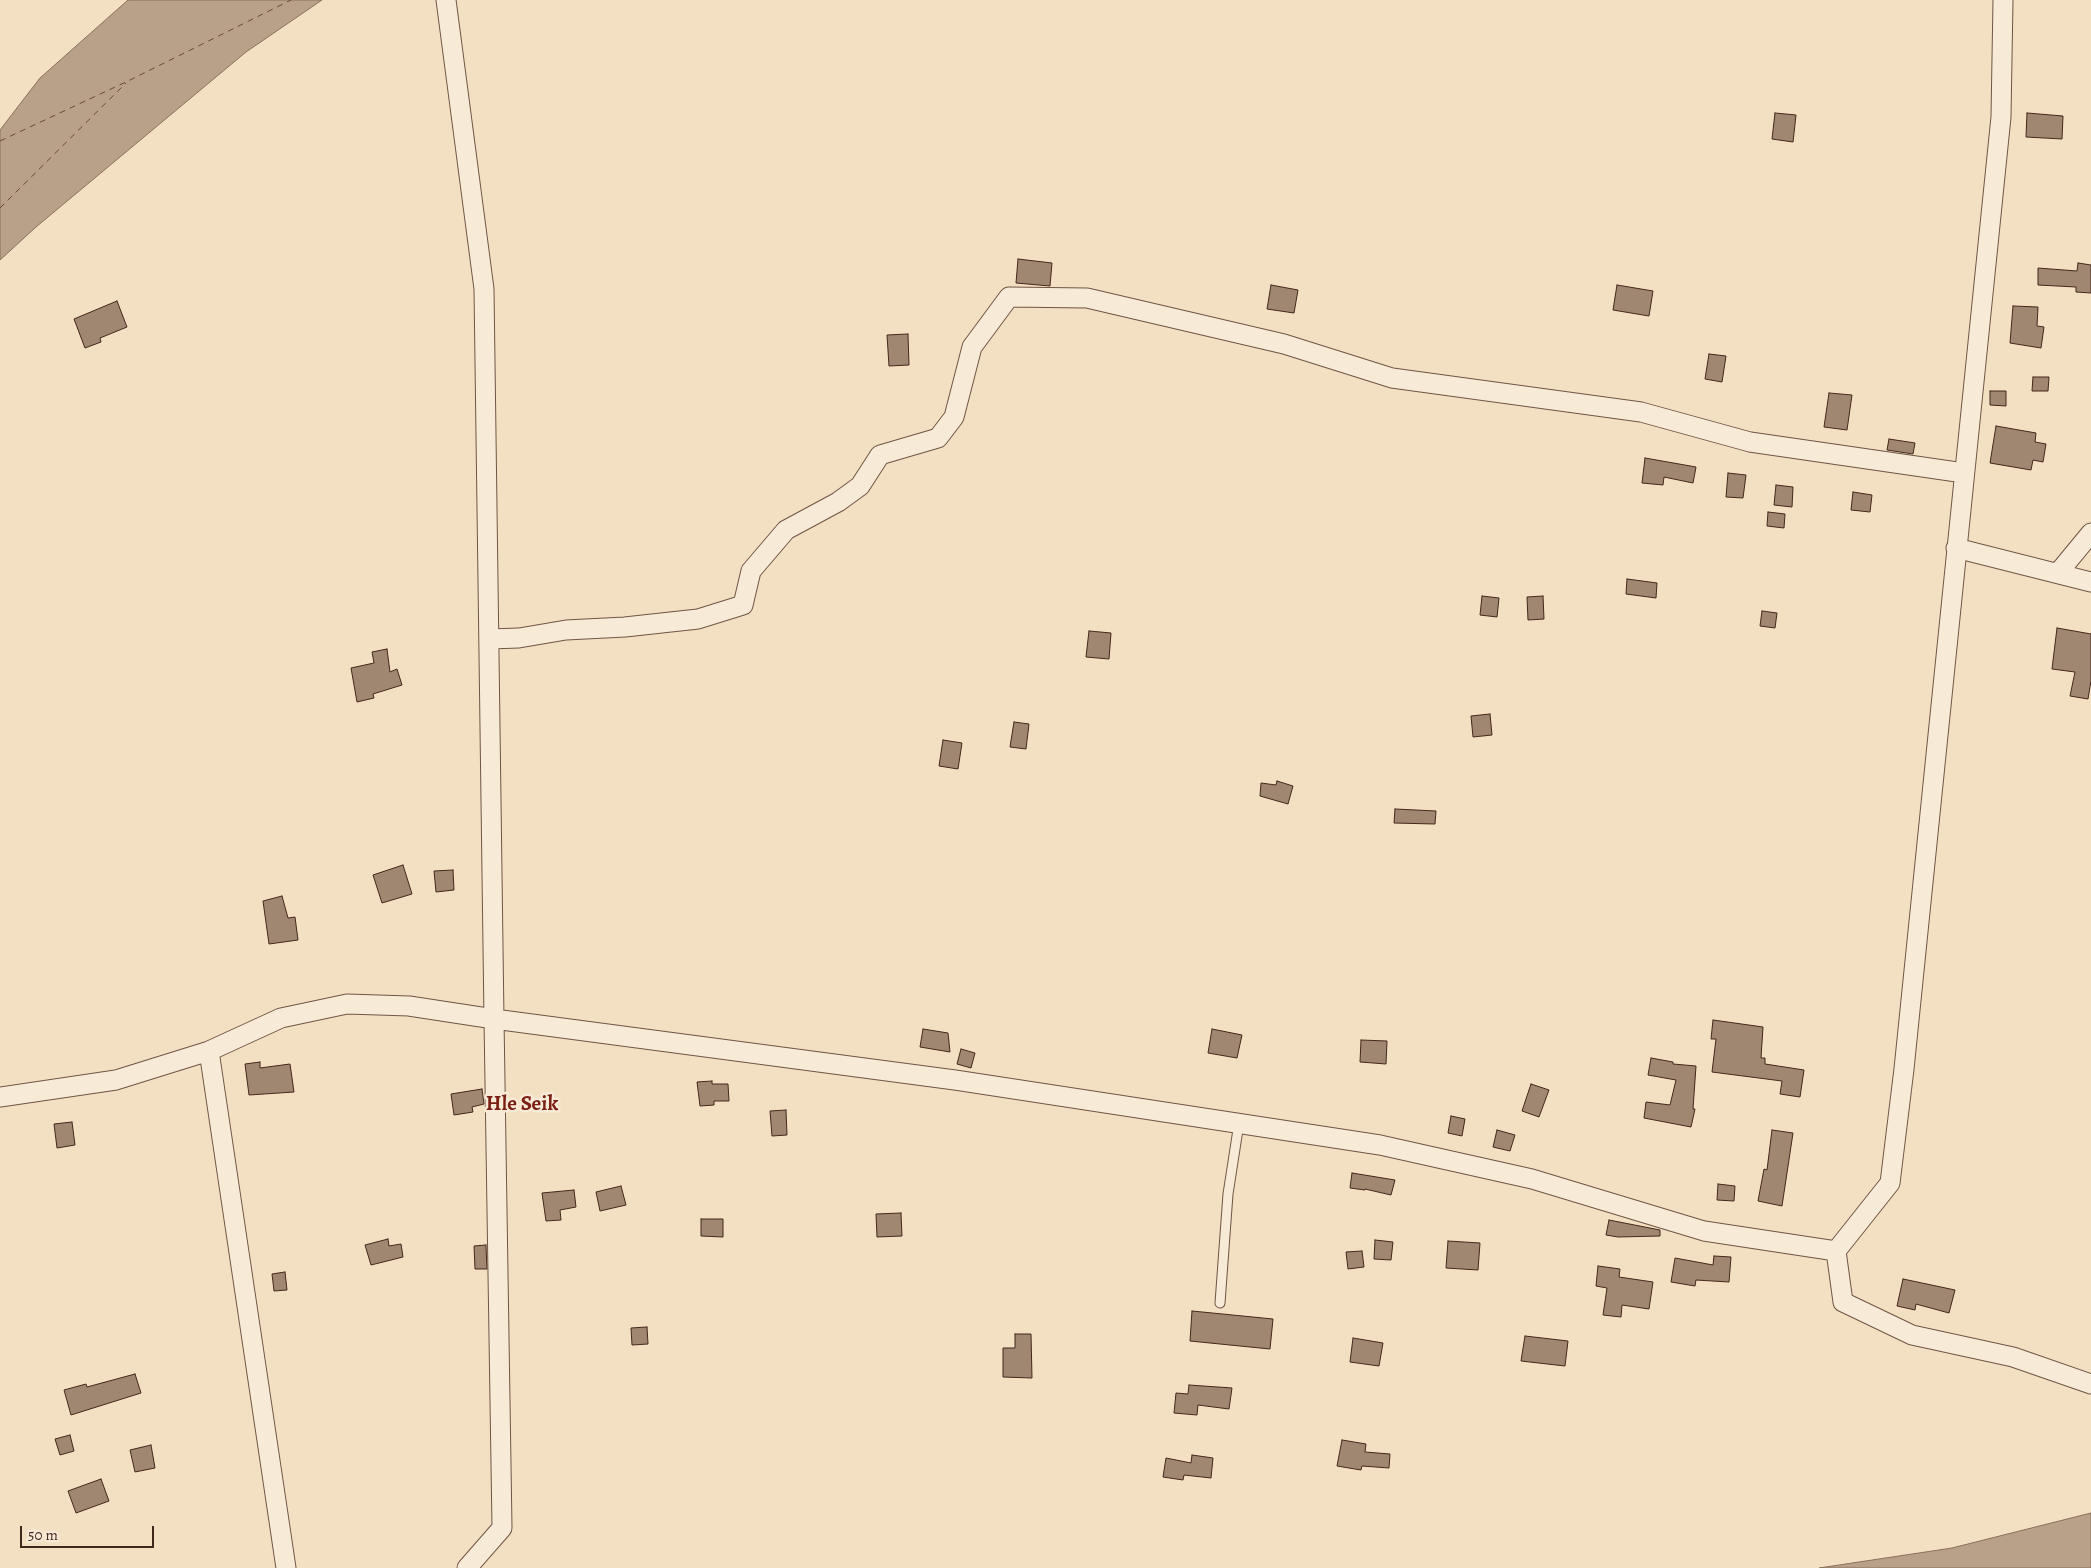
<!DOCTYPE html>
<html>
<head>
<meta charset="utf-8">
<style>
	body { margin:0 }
	#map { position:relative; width:2091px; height:1568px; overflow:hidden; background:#f3dfc1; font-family:Alegreya,serif }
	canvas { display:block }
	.scale { position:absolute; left:20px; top:1526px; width:134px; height:22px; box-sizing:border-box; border:2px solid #44271c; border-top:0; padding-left:6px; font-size:15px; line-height:18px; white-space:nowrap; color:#44271c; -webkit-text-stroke:4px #f7ead7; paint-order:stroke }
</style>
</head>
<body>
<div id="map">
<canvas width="2091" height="1568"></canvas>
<div class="scale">50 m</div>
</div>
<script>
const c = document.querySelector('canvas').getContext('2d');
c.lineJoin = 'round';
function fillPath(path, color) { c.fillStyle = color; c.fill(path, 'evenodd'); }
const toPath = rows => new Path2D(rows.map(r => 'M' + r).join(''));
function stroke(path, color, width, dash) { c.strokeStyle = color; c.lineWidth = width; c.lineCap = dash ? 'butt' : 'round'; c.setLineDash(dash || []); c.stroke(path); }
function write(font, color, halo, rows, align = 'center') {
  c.font = font + ' Alegreya,serif'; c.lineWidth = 5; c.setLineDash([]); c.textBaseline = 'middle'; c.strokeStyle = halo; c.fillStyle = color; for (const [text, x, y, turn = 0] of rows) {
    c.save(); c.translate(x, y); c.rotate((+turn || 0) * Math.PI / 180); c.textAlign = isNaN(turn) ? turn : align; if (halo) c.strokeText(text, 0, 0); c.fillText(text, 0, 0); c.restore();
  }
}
const water = toPath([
	[128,0,322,0,246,52,36,227,0,260,0,130,40,78,128,0],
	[2091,1513,2091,1568,1819,1568,1952,1548,2091,1513]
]);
const ferry = toPath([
	[0,141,128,81,291,0],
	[0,208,126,83]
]);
const building = toPath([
	[1775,113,1796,115,1793,142,1772,139,1775,113],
	[2027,113,2063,116,2062,139,2026,137,2027,113],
	[1018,259,1052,263,1050,286,1016,283,1018,259],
	[2078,263,2091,265,2091,293,2076,292,2076,287,2038,285,2038,268,2077,271,2078,263],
	[1271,285,1298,290,1294,313,1267,309,1271,285],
	[1617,285,1653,291,1649,316,1613,310,1617,285],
	[117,301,127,327,100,338,101,342,85,348,74,319,117,301],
	[2013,306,2038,307,2037,326,2044,327,2041,348,2010,343,2013,306],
	[908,334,909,365,889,366,887,335,908,334],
	[1709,354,1726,356,1722,382,1705,379,1709,354],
	[2033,377,2049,377,2048,391,2032,391,2033,377],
	[1990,391,2006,391,2006,406,1990,405,1990,391],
	[1829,393,1852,395,1847,430,1824,427,1829,393],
	[1996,426,2036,433,2035,442,2046,444,2043,462,2033,460,2031,470,1990,463,1996,426],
	[1889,439,1915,443,1913,454,1887,450,1889,439],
	[1645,458,1696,467,1693,483,1664,477,1663,485,1642,483,1645,458],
	[1728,473,1746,475,1743,498,1726,497,1728,473],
	[1776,485,1793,487,1792,507,1774,505,1776,485],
	[1853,492,1872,495,1870,512,1851,510,1853,492],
	[1768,512,1785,514,1784,528,1767,526,1768,512],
	[1627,579,1657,583,1656,598,1626,594,1627,579],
	[1482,596,1499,598,1497,617,1480,615,1482,596],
	[1543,596,1544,619,1528,620,1527,597,1543,596],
	[1762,611,1777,613,1775,628,1760,626,1762,611],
	[2057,628,2091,634,2091,681,2088,699,2070,696,2075,672,2052,669,2057,628],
	[1089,631,1111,633,1109,659,1086,657,1089,631],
	[387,649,390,672,397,669,402,685,373,694,374,698,357,702,351,668,374,663,372,652,387,649],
	[1490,714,1492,735,1473,737,1471,716,1490,714],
	[1014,722,1029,724,1026,749,1010,747,1014,722],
	[943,740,962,743,958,769,939,766,943,740],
	[1277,781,1293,786,1288,804,1260,796,1261,783,1276,785,1277,781],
	[1395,809,1436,811,1435,824,1394,823,1395,809],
	[403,865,412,894,382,903,373,875,403,865],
	[453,870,454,890,436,892,434,871,453,870],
	[282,896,288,918,295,917,298,940,269,944,263,901,282,896],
	[1713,1020,1763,1027,1761,1058,1765,1058,1765,1064,1804,1070,1800,1097,1780,1094,1782,1081,1712,1072,1716,1039,1711,1039,1713,1020],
	[923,1029,948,1033,950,1052,920,1047,923,1029],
	[1212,1029,1242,1035,1237,1058,1208,1053,1212,1029],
	[1361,1040,1387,1041,1386,1064,1360,1062,1361,1040],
	[961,1049,975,1053,971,1068,957,1064,961,1049],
	[1651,1058,1673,1062,1673,1064,1696,1066,1693,1109,1695,1109,1691,1127,1644,1118,1646,1102,1670,1105,1676,1080,1648,1075,1651,1058],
	[260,1062,260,1068,290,1064,294,1092,249,1095,245,1064,260,1062],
	[712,1081,712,1084,728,1084,729,1101,714,1101,714,1105,700,1106,697,1082,712,1081],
	[1531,1084,1549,1090,1539,1117,1522,1111,1531,1084],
	[482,1089,484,1104,472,1107,473,1112,454,1115,451,1094,482,1089],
	[786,1110,787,1135,772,1136,770,1111,786,1110],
	[1451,1116,1465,1119,1462,1136,1448,1133,1451,1116],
	[72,1122,75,1145,57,1148,54,1124,72,1122],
	[1497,1130,1515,1135,1510,1151,1493,1147,1497,1130],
	[1772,1130,1793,1133,1782,1206,1758,1201,1764,1169,1767,1170,1772,1130],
	[1352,1173,1395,1180,1391,1195,1365,1189,1365,1190,1350,1188,1352,1173],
	[1718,1184,1735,1186,1734,1201,1717,1200,1718,1184],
	[621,1186,626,1205,600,1211,596,1192,621,1186],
	[574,1190,576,1207,560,1210,561,1220,546,1221,542,1193,574,1190],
	[901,1213,902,1236,877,1237,876,1214,901,1213],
	[701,1219,723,1219,723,1237,701,1236,701,1219],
	[1609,1220,1660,1230,1660,1236,1618,1237,1606,1235,1609,1220],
	[388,1239,389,1246,401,1244,403,1257,371,1265,365,1245,388,1239],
	[1375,1240,1393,1242,1391,1260,1374,1259,1375,1240],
	[1448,1241,1480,1243,1478,1270,1446,1268,1448,1241],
	[486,1245,487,1269,475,1269,474,1246,486,1245],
	[1362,1251,1364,1267,1348,1269,1346,1252,1362,1251],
	[1714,1256,1731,1257,1729,1282,1696,1280,1695,1286,1671,1282,1675,1258,1713,1265,1714,1256],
	[1598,1266,1620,1269,1619,1277,1653,1282,1649,1309,1622,1305,1621,1317,1603,1315,1607,1288,1596,1286,1598,1266],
	[285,1272,287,1290,274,1291,272,1274,285,1272],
	[1903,1279,1955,1290,1949,1313,1916,1304,1915,1310,1897,1306,1903,1279],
	[1192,1311,1273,1319,1270,1349,1190,1341,1192,1311],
	[647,1327,648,1344,632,1345,631,1328,647,1327],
	[1015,1334,1031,1334,1032,1378,1003,1377,1003,1348,1015,1348,1015,1334],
	[1525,1336,1568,1341,1565,1366,1521,1361,1525,1336],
	[1353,1338,1383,1343,1379,1366,1350,1362,1353,1338],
	[135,1374,141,1393,71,1415,64,1390,86,1384,87,1387,135,1374],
	[1189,1385,1232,1388,1229,1409,1198,1405,1197,1415,1174,1413,1176,1393,1188,1394,1189,1385],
	[70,1435,74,1451,60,1455,55,1439,70,1435],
	[1342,1440,1366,1444,1365,1452,1390,1454,1389,1468,1362,1466,1361,1470,1337,1466,1342,1440],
	[151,1445,155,1468,135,1472,130,1450,151,1445],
	[1192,1455,1213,1458,1211,1478,1184,1475,1183,1480,1163,1477,1166,1458,1191,1463,1192,1455],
	[101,1479,109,1501,76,1513,68,1491,101,1479]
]);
const lane = toPath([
	[1220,1303,1228,1194,1239,1123]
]);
const street = toPath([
	[446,0,484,289,494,1019,955,1080,1380,1145,1532,1179,1704,1231,1836,1251,1890,1183,1904,1069,2001,117,2003,0],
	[1956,548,2091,582],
	[2058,573,2091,533],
	[489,639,519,638,566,630,625,627,698,619,743,605,751,571,786,530,838,502,860,486,880,455,938,438,954,417,972,347,1009,297,1087,298,1284,344,1392,378,1641,412,1750,442,1964,473],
	[209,1051,286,1568],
	[0,1097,116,1080,209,1051,281,1018,347,1004,409,1006,494,1019,502,1528,467,1568],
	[1836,1251,1843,1302,1912,1335,2013,1357,2091,1384]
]);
const quarterNames = [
	["Hle Seik",522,1105]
];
fillPath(water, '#b8a089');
stroke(water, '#8a705d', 1);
stroke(ferry, '#674b3d', 1, [6, 5]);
fillPath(building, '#9f8772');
stroke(building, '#44271c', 1);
stroke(lane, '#705545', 11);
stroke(street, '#705545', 21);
stroke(lane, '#f7ead7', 9);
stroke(street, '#f7ead7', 19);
write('bold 21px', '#7a1f14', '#f7ead7', quarterNames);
</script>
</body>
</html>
